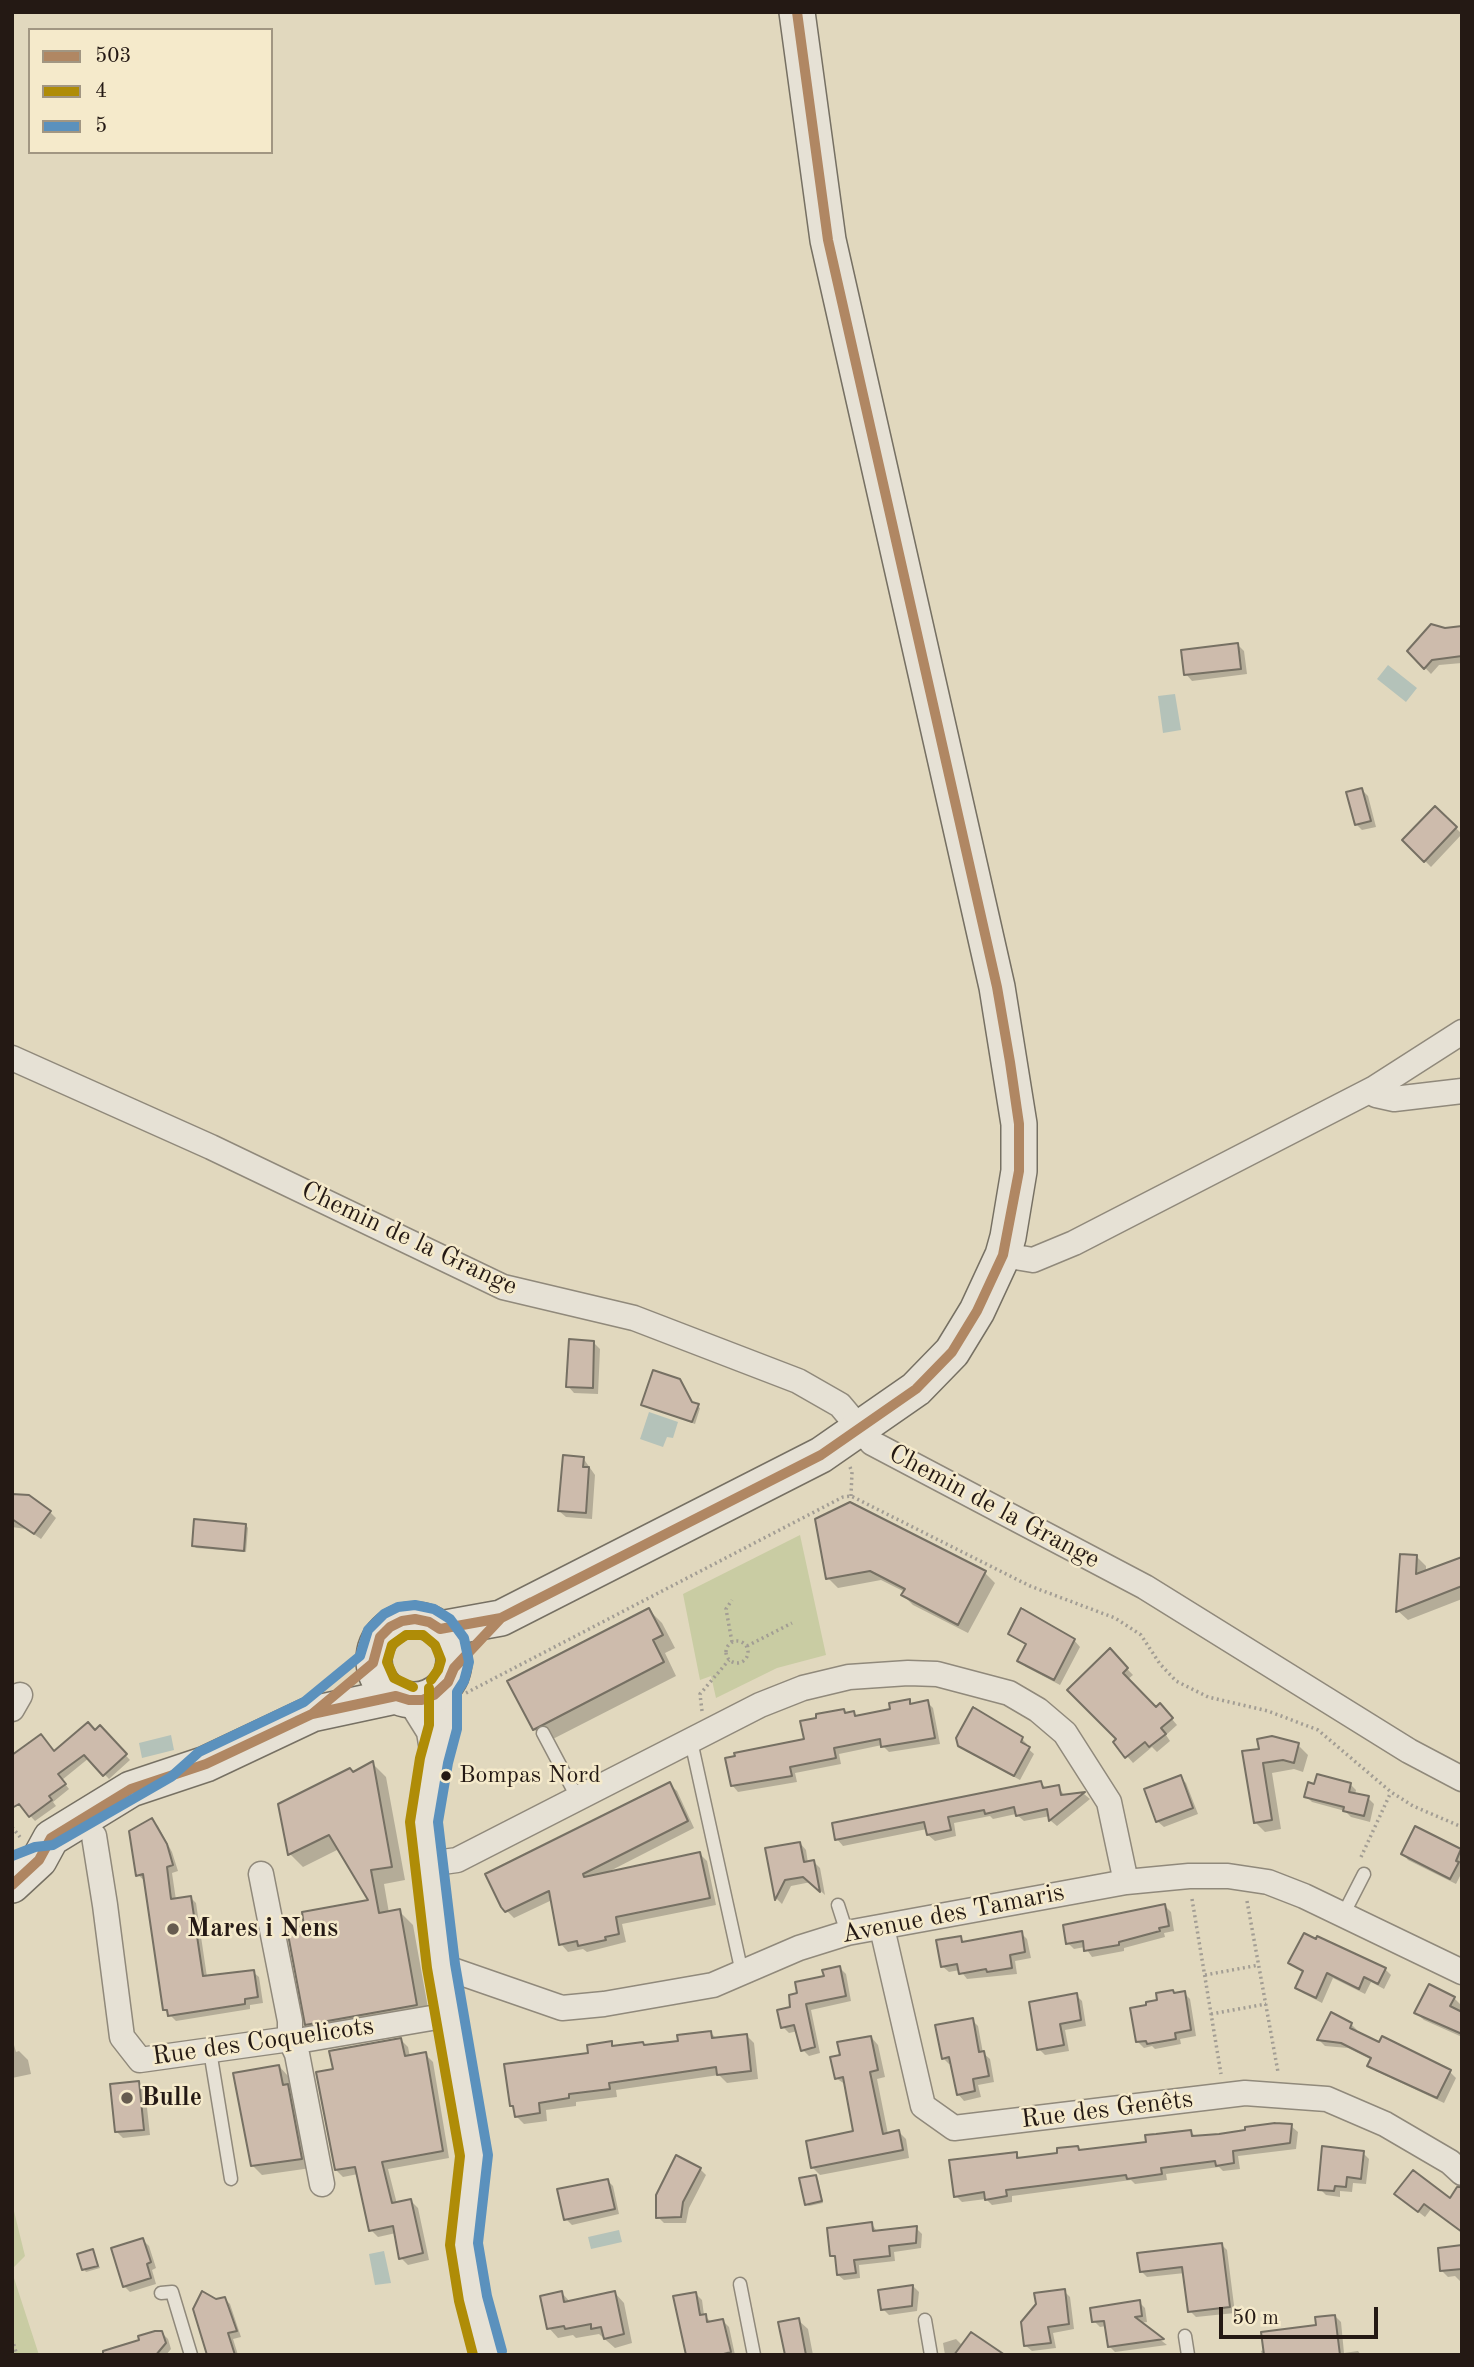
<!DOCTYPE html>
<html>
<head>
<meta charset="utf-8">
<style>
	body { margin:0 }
	#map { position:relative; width:1474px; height:2367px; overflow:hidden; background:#e1d8be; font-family:"Old Standard TT",serif }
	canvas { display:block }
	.frame { position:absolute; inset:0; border:14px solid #241914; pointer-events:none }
	.legend { position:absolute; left:28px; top:28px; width:245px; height:126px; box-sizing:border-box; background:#f5eacb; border:2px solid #a19682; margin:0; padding:9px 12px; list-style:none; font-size:21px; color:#241914 }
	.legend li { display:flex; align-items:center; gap:14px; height:35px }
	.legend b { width:35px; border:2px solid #a19682 }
	.scale { position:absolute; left:1219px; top:2307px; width:159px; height:32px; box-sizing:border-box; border:4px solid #241914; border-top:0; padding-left:9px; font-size:21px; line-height:24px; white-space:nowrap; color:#241914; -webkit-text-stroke:5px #f5eacb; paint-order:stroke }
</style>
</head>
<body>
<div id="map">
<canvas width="1474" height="2367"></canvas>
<div class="frame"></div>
<ul class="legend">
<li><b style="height:9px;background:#b08763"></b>503</li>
<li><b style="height:9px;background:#af8c07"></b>4</li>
<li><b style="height:9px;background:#5b91bd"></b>5</li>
</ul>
<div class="scale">50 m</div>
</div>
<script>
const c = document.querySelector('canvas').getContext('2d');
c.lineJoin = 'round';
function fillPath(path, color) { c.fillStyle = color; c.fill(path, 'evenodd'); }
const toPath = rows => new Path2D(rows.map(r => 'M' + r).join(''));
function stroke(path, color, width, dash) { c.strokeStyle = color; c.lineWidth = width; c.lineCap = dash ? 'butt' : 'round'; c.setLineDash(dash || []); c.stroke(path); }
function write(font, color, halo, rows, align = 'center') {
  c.font = font + ' "Old Standard TT",serif'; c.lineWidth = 5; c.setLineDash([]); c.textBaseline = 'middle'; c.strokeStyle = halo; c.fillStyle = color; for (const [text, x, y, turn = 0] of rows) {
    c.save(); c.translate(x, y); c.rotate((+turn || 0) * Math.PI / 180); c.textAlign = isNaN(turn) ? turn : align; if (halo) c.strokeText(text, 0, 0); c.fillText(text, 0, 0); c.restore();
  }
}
const green = toPath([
	[800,1535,826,1655,777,1668,716,1698,711,1676,700,1680,683,1594],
	[12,2203,25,2256,12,2269],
	[12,2272,39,2355,12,2355]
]);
const water = toPath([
	[1388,665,1417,688,1406,702,1377,679],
	[1175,694,1181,730,1163,733,1158,696],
	[649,1412,678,1422,673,1438,667,1437,663,1447,640,1439],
	[171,1735,174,1750,142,1758,139,1743],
	[619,2230,622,2242,591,2249,588,2237],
	[384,2251,391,2283,375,2285,369,2254]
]);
const shadow = toPath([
	[1462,628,1462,663,1439,665,1431,674,1409,651,1445,630],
	[1238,645,1244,651,1247,674,1192,681,1186,674],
	[1362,790,1368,796,1376,827,1362,830,1356,824],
	[1435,808,1462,834,1431,867,1404,840],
	[593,1342,600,1349,598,1394,574,1393,568,1386],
	[682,1383,693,1404,700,1408,695,1424,643,1404],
	[583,1458,595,1475,592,1519,566,1517,559,1511],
	[12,1495,50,1512,56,1518,41,1539,26,1529,12,1527],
	[817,1520,985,1573,995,1583,968,1633,913,1605,903,1595,905,1592,881,1580,838,1588,828,1578],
	[246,1525,248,1528,246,1552,196,1548,194,1546],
	[1416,1556,1426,1566,1426,1572,1462,1558,1462,1599,1408,1620,1398,1611],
	[649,1610,662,1623,675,1648,665,1653,676,1676,547,1742,534,1729],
	[1010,1634,1074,1640,1080,1647,1060,1685,1026,1667,1019,1661,1027,1646],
	[1110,1651,1133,1675,1127,1680,1156,1709,1166,1712,1177,1725,1166,1735,1170,1741,1157,1752,1152,1747,1133,1763,1115,1742,1118,1740],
	[909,1701,913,1705,927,1702,933,1708,940,1744,889,1752,882,1745,839,1754,841,1764,795,1773,797,1782,738,1792,732,1785,806,1740,844,1711,847,1714,853,1713,858,1717,892,1710],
	[100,1728,130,1760,109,1779,89,1758,62,1780,69,1789,53,1802,56,1806,35,1821,12,1796,55,1753],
	[1022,1739,1027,1744,1026,1747,1034,1754,1020,1780,966,1751,960,1745],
	[1298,1745,1308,1755,1303,1772,1294,1769,1272,1773,1281,1829,1265,1832,1255,1822,1244,1753],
	[373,1764,386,1777,405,1880,384,1884,389,1913,399,1911,413,1925,430,2019,320,2037,306,2024,306,1927,371,1902,339,1849,303,1867,290,1854,354,1774],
	[1180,1777,1186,1783,1198,1814,1164,1827,1157,1821],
	[1041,1783,1047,1789,1058,1787,1065,1796,1084,1794,1090,1799,1057,1826,1051,1821,1050,1816,1024,1821,1016,1814,993,1819,990,1816,954,1823,956,1836,935,1841,928,1835,927,1829,843,1846,837,1839],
	[669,1784,677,1791,694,1828,606,1873,700,1854,707,1861,716,1905,622,1924,626,1942,587,1952,583,1949,568,1952,561,1944,552,1900,514,1918,507,1911],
	[1350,1784,1356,1790,1355,1795,1368,1798,1374,1804,1370,1822,1351,1817,1345,1811,1312,1802,1306,1796],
	[152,1820,158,1826,172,1852,178,1871,172,1873,176,1900,190,1897,196,1903,207,1977,253,1972,259,1977,263,2003,250,2005,250,2009,176,2021,165,2010,145,1881,138,1875],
	[1416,1828,1462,1852,1462,1872,1456,1884,1408,1860,1403,1854],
	[800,1843,806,1850,808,1863,814,1862,820,1868,825,1895,811,1882,791,1886,782,1904,777,1899,767,1850],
	[1165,1906,1171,1912,1174,1931,1164,1933,1165,1937,1124,1948,1124,1951,1092,1957,1085,1947,1074,1949,1068,1943],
	[1021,1933,1027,1939,1031,1958,1015,1961,1017,1974,967,1979,960,1970,949,1972,942,1966,960,1938,965,1943],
	[1291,1963,1385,1969,1391,1975,1384,1989,1371,1982,1365,1994,1333,1978,1322,2003,1303,1993,1297,1987,1304,1973],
	[840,1968,846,1974,851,2001,811,2010,820,2053,809,2056,803,2050,798,2031,789,2033,783,2027,799,1995],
	[1184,1993,1190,1999,1196,2036,1180,2039,1181,2044,1155,2049,1152,2046,1144,2048,1138,2042,1148,2007,1175,1994],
	[1076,1995,1082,2001,1086,2026,1065,2030,1069,2051,1045,2055,1039,2049],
	[1454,1998,1462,2006,1462,2037,1424,2020,1416,2013],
	[972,2020,978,2026,983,2053,990,2059,994,2082,978,2085,981,2097,964,2101,958,2094,952,2064,949,2064,943,2058],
	[1351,2024,1357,2030,1356,2033,1380,2045,1383,2038,1450,2072,1456,2078,1444,2103,1376,2071,1370,2065,1372,2060,1348,2048,1325,2046,1319,2040],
	[711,2033,717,2039,746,2035,754,2043,758,2079,727,2083,719,2075,616,2090,617,2097,576,2102,576,2106,546,2110,547,2121,524,2124,516,2116,515,2109,511,2105,611,2043,615,2047,646,2047,680,2043],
	[871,2037,878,2045,885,2077,877,2079,888,2134,899,2132,906,2139,909,2158,820,2175,813,2168,855,2133,846,2085,836,2078,842,2056],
	[12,2038,16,2052,19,2051,28,2060,31,2074,12,2078],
	[401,2040,408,2047,410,2057,425,2054,433,2062,449,2158,388,2169,397,2204,411,2201,418,2208,429,2260,408,2265,401,2258,396,2233,378,2237,371,2230,358,2174,343,2177,336,2170,335,2070],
	[279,2066,288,2076,291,2090,297,2095,311,2168,262,2175,252,2165],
	[139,2083,145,2089,150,2135,123,2138,117,2132],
	[1291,2126,1298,2132,1296,2149,1238,2156,1240,2169,1223,2171,1219,2167,1166,2174,1167,2180,1135,2184,1131,2180,1012,2196,1012,2202,992,2205,986,2199,962,2202,956,2196,1016,2154,1022,2160,1059,2155,1078,2147,1082,2152,1148,2143,1191,2132,1196,2137],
	[1363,2153,1369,2159,1366,2184,1353,2183,1352,2192,1340,2191,1340,2197,1326,2195,1320,2189],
	[700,2169,706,2175,689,2208,686,2223,664,2223,658,2217],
	[816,2177,818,2179,823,2203,809,2206,806,2204],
	[607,2180,613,2186,619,2214,572,2225,566,2219],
	[1403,2200,1450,2200,1462,2203,1462,2232,1431,2209,1425,2217],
	[872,2224,878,2233,916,2228,922,2234,921,2248,894,2252,895,2261,859,2265,860,2278,844,2280,838,2275,837,2260,832,2255],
	[143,2240,149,2246,156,2268,152,2270,156,2284,130,2292,124,2286],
	[1221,2244,1227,2250,1235,2313,1196,2317,1190,2311,1185,2273,1147,2277,1142,2272],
	[1462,2247,1462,2282,1461,2282,1455,2276,1448,2277,1442,2271],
	[93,2251,100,2268,86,2272,84,2269],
	[913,2286,919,2292,917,2311,889,2315,883,2309],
	[1064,2291,1070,2297,1074,2329,1053,2333,1056,2348,1032,2351,1026,2346],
	[562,2293,571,2303,615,2293,624,2303,632,2343,615,2348,599,2334,576,2338,573,2335,558,2338,549,2328],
	[696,2294,702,2300,704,2315,712,2323,723,2321,729,2327,735,2355,687,2355],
	[225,2299,230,2304,241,2337,233,2339,238,2355,209,2355,216,2301],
	[1139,2302,1145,2308,1147,2322,1139,2323,1167,2345,1115,2352,1109,2346,1106,2326,1100,2327,1094,2321],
	[1335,2316,1341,2322,1344,2353,1358,2351,1361,2355,1262,2355,1261,2351,1318,2327],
	[798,2320,808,2329,813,2355,783,2355,787,2353],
	[156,2333,162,2333,168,2339,171,2349,166,2355,123,2355,121,2347],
	[956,2339,962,2345,964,2355,945,2355,943,2343]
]);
const building = toPath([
	[1431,624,1445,628,1462,626,1462,656,1432,660,1424,669,1407,651,1431,624],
	[1238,643,1241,669,1184,675,1181,650,1238,643],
	[1362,788,1371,821,1355,825,1346,792,1362,788],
	[1435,806,1457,827,1424,862,1402,840,1435,806],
	[569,1339,594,1341,593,1388,566,1387,569,1339],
	[653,1370,680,1379,692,1402,699,1404,692,1422,641,1405,653,1370],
	[563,1455,584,1457,583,1467,589,1467,586,1513,558,1511,563,1455],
	[12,1494,29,1495,51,1511,34,1534,12,1519,12,1494],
	[850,1502,986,1571,958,1625,901,1595,905,1589,870,1571,826,1579,815,1519,850,1502],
	[194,1519,246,1524,244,1551,192,1546,194,1519],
	[1400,1554,1417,1555,1416,1574,1462,1557,1462,1586,1396,1612,1400,1554],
	[649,1608,663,1635,653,1640,664,1662,533,1730,507,1681,649,1608],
	[1021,1608,1075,1639,1054,1680,1017,1661,1026,1644,1008,1634,1021,1608],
	[1110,1648,1128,1668,1123,1673,1156,1707,1160,1703,1173,1718,1161,1728,1166,1734,1149,1747,1145,1742,1125,1758,1113,1742,1116,1739,1067,1690,1110,1648],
	[910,1699,910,1704,928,1700,935,1738,881,1747,880,1739,834,1748,836,1758,790,1767,792,1776,731,1786,725,1758,735,1756,734,1753,804,1739,800,1721,816,1718,816,1714,844,1709,845,1713,854,1711,855,1716,890,1709,889,1703,910,1699],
	[973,1707,1023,1737,1021,1742,1030,1747,1014,1776,958,1746,956,1738,973,1707],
	[88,1722,95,1730,100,1725,127,1754,103,1776,84,1755,58,1774,66,1784,49,1796,52,1800,29,1817,19,1804,12,1808,12,1755,41,1734,54,1751,88,1722],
	[1272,1736,1299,1743,1294,1763,1283,1760,1263,1763,1272,1820,1254,1823,1242,1751,1259,1749,1257,1739,1272,1736],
	[373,1761,392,1867,371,1870,379,1913,400,1909,417,2005,305,2025,287,1929,304,1926,302,1912,368,1900,329,1835,288,1855,278,1804,350,1768,353,1772,373,1761],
	[1317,1774,1351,1783,1349,1792,1369,1796,1364,1816,1343,1811,1344,1807,1304,1797,1308,1782,1314,1784,1317,1774],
	[1181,1775,1193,1808,1156,1822,1144,1789,1181,1775],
	[1041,1781,1043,1788,1059,1785,1061,1795,1085,1792,1049,1821,1047,1809,1016,1816,1014,1807,985,1814,984,1810,948,1817,951,1830,927,1835,924,1822,835,1840,832,1823,1041,1781],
	[670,1782,688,1821,583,1874,584,1877,700,1852,710,1898,616,1917,619,1934,605,1937,606,1940,578,1946,577,1941,559,1945,549,1891,505,1912,501,1907,485,1874,670,1782],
	[152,1818,167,1844,173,1865,167,1867,171,1899,191,1896,203,1976,254,1970,258,1997,245,1999,245,2004,168,2016,167,2010,163,2010,143,1874,136,1876,129,1831,152,1818],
	[1415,1826,1461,1849,1456,1861,1459,1862,1450,1879,1401,1854,1415,1826],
	[800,1842,804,1862,814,1860,820,1892,803,1877,785,1880,775,1900,765,1848,800,1842],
	[1165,1904,1169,1926,1159,1928,1160,1931,1119,1942,1119,1945,1084,1951,1083,1941,1066,1944,1063,1925,1165,1904],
	[1022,1931,1025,1952,1010,1955,1012,1968,987,1972,986,1969,959,1974,957,1964,941,1967,936,1940,961,1936,962,1942,1022,1931],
	[1304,1933,1316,1939,1317,1936,1386,1968,1378,1984,1364,1977,1359,1989,1327,1973,1316,1998,1295,1988,1303,1971,1288,1963,1304,1933],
	[840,1966,846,1996,806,2004,815,2047,801,2051,794,2025,781,2028,777,2010,790,2007,789,1995,797,1993,795,1982,824,1976,822,1970,840,1966],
	[1429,1984,1455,1997,1450,2006,1462,2012,1462,2034,1414,2013,1429,1984],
	[1173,1990,1174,1993,1185,1991,1191,2030,1175,2033,1176,2039,1147,2044,1146,2041,1136,2042,1130,2008,1146,2005,1146,2002,1157,2000,1156,1993,1173,1990],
	[1077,1993,1081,2020,1060,2024,1064,2045,1037,2050,1029,2002,1077,1993],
	[1331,2012,1352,2023,1350,2028,1379,2042,1382,2036,1451,2070,1437,2098,1367,2066,1371,2058,1341,2043,1317,2040,1331,2012],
	[973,2018,979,2052,984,2051,989,2076,973,2079,975,2091,957,2095,949,2057,942,2059,935,2025,973,2018],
	[711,2031,712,2038,747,2034,751,2071,717,2075,716,2067,609,2083,610,2089,569,2094,569,2098,539,2103,540,2113,515,2117,513,2106,510,2106,504,2064,588,2053,587,2045,612,2041,612,2046,643,2042,644,2045,678,2041,677,2035,711,2031],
	[871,2036,878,2070,870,2072,883,2134,899,2130,903,2150,811,2168,806,2141,853,2131,843,2077,835,2079,830,2057,840,2055,837,2042,871,2036],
	[401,2038,405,2056,426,2052,443,2151,382,2162,392,2203,411,2199,423,2253,399,2259,393,2226,369,2231,355,2167,335,2170,316,2072,333,2069,329,2051,401,2038],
	[279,2065,283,2085,288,2084,302,2159,251,2166,233,2073,279,2065],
	[139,2081,144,2130,115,2132,110,2084,139,2081],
	[1275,2123,1292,2124,1290,2143,1233,2151,1234,2163,1216,2166,1215,2161,1161,2168,1162,2174,1127,2179,1126,2175,1006,2190,1007,2196,985,2200,984,2192,954,2197,949,2160,1017,2152,1017,2158,1057,2153,1057,2148,1078,2146,1079,2150,1146,2142,1145,2135,1156,2134,1191,2130,1192,2136,1219,2134,1245,2130,1245,2127,1275,2123],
	[1322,2146,1364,2151,1361,2179,1347,2177,1346,2187,1335,2186,1334,2191,1318,2190,1322,2146],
	[676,2155,701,2168,683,2202,681,2217,656,2218,656,2195,676,2155],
	[1413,2170,1450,2198,1457,2187,1462,2187,1462,2232,1424,2204,1418,2212,1394,2194,1413,2170],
	[816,2175,822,2201,805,2205,799,2178,816,2175],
	[608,2179,615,2209,564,2220,557,2189,608,2179],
	[872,2222,873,2231,917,2226,916,2243,889,2246,890,2256,854,2260,856,2273,837,2275,835,2256,830,2256,827,2228,872,2222],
	[143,2238,151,2262,147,2264,151,2278,123,2287,111,2248,143,2238],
	[1222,2243,1230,2307,1188,2312,1182,2267,1140,2272,1137,2253,1222,2243],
	[1462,2245,1462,2269,1440,2271,1438,2248,1462,2245],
	[93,2249,98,2266,82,2270,77,2254,93,2249],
	[913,2285,912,2306,881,2310,878,2290,913,2285],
	[1065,2289,1069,2324,1048,2327,1051,2343,1024,2346,1021,2322,1036,2304,1034,2293,1065,2289],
	[202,2291,216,2299,225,2297,237,2331,228,2333,235,2355,207,2355,193,2309,202,2291],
	[562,2291,564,2302,615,2291,624,2334,604,2339,601,2327,591,2329,591,2324,565,2329,564,2326,547,2329,540,2296,562,2291],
	[696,2292,700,2315,706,2314,707,2322,723,2319,731,2352,720,2355,686,2355,673,2296,696,2292],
	[1140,2300,1142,2316,1135,2317,1164,2339,1108,2347,1104,2321,1092,2322,1090,2308,1140,2300],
	[1335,2315,1340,2355,1264,2355,1261,2332,1316,2325,1315,2317,1335,2315],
	[799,2318,806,2355,785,2355,778,2322,799,2318],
	[155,2331,162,2331,166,2343,156,2355,103,2355,103,2351,139,2340,138,2336,155,2331],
	[971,2332,1005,2355,954,2355,971,2332]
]);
const path = toPath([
	[850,1467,852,1472,851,1496],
	'726 1652a11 11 0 1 1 22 0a11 11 0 1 1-22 0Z',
	[732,1642,726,1609,732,1600],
	[747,1646,792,1623],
	[466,1693,843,1497,851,1496,1030,1586,1115,1618,1141,1635,1160,1664,1176,1681,1208,1697,1268,1711,1318,1730,1391,1792,1413,1806,1462,1827],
	[702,1711,700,1694,729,1660],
	[12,1827,20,1837],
	[1361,1857,1391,1792],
	[1192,1899,1221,2074],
	[1247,1901,1278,2072],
	[1205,1975,1259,1965],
	[1211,2014,1266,2004],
	[12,2339,17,2355]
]);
const lane = toPath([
	[543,1733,578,1799],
	[691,1741,742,1973],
	[838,1905,847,1933],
	[1343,1915,1364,1874],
	[210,2051,231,2179],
	[740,2284,754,2355],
	[161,2293,172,2292,191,2355],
	[925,2320,931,2355],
	[1185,2336,1188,2355]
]);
const street = toPath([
	[12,1058,211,1147,503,1287,634,1318,798,1381,840,1405,872,1443,1145,1587,1409,1751,1462,1779],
	[1373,1089,1376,1095,1394,1099,1462,1091],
	[1003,1255,1033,1260,1074,1243,1373,1089,1462,1032],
	[443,1688,443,1727,434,1760,424,1822,441,1966,474,2156,464,2243,473,2299,488,2355],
	[409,1700,429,1732,433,1756],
	[12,1709,20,1695],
	[94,1836,105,1905,122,2037,140,2060,290,2039,303,2040,449,2015],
	[428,1864,457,1860,760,1705,803,1688,849,1677,908,1673,937,1674,1009,1693,1038,1710,1065,1733,1109,1802,1126,1882],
	[261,1874,290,2021,290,2039,297,2054,322,2184],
	[882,1928,923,2106,954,2128,1245,2093,1327,2099,1385,2124,1450,2162,1462,2173],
	[441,1966,562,2008,604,2004,713,1985,799,1948,847,1933,1126,1882,1189,1876,1228,1876,1268,1882,1304,1896,1462,1972]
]);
const secondary = toPath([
	'374 1660a40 40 0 1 1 80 0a40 40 0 1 1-80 0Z',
	[440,1629,501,1618,821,1455,916,1389,952,1352,977,1311,1003,1255,1008,1237,1019,1171,1019,1124,997,987,828,240,797,12],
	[12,1885,39,1860,51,1838,131,1789,206,1764,312,1714,396,1696]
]);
const bus1 = toPath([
	[297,1721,312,1714,373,1663,380,1637,390,1627,402,1621,415,1619,429,1622,440,1629,501,1618,532,1602],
	[12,1885,39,1860,51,1838,131,1789,206,1764,312,1714,396,1696,409,1700,422,1700,434,1695,448,1682,454,1668,501,1618,821,1455,916,1389,952,1352,977,1311,1003,1255,1019,1171,1019,1124,1010,1062,997,987,828,240,797,12]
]);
const bus2 = toPath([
	[413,1687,394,1678,387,1662,392,1645,406,1635,423,1635,435,1645,441,1660,438,1670,431,1680],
	[429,1688,429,1725,420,1758,410,1822,427,1968,460,2156,450,2245,459,2301,473,2355]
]);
const bus3 = toPath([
	[12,1856,35,1847,53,1845,171,1777,199,1752,304,1702,360,1656,368,1630,384,1614,398,1607,415,1605,434,1609,450,1619,464,1638,469,1662,464,1681,457,1692,457,1729,448,1763,438,1822,455,1964,488,2155,478,2243,487,2296,502,2351]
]);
const markers = [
	[446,1776,6,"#241914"],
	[173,1929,7,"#665c50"],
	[127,2098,7,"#665c50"]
];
const busNames = [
	["Bompas Nord",459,1776]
];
const streetNames = [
	["Chemin de la Grange",409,1239,25],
	["Chemin de la Grange",994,1507,28],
	["Avenue des Tamaris",953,1914,-11],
	["Rue des Coquelicots",263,2042,-8],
	["Rue des Genêts",1107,2110,-7]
];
const poiNames = [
	["Mares i Nens",187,1929],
	["Bulle",141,2098]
];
fillPath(green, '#c9cca3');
fillPath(water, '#b4c2b9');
fillPath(shadow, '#0003');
fillPath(building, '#cdbbac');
stroke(building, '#767063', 2);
stroke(lane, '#90897b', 15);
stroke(street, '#90897b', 27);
stroke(secondary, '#767063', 38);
stroke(path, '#a29d94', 3.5, [2, 3.5]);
stroke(lane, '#e6e1d5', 12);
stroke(street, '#e6e1d5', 24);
stroke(secondary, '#e6e1d5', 35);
stroke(bus1, '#b08763', 10);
stroke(bus2, '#af8c07', 10);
stroke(bus3, '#5b91bd', 10);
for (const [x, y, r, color] of markers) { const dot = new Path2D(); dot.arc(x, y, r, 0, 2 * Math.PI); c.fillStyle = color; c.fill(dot); stroke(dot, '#f5eacb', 2.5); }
write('24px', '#241914', '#f5eacb', busNames, 'left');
write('26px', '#241914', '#f5eacb', streetNames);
write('bold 26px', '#241914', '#f5eacb', poiNames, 'left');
</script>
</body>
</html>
